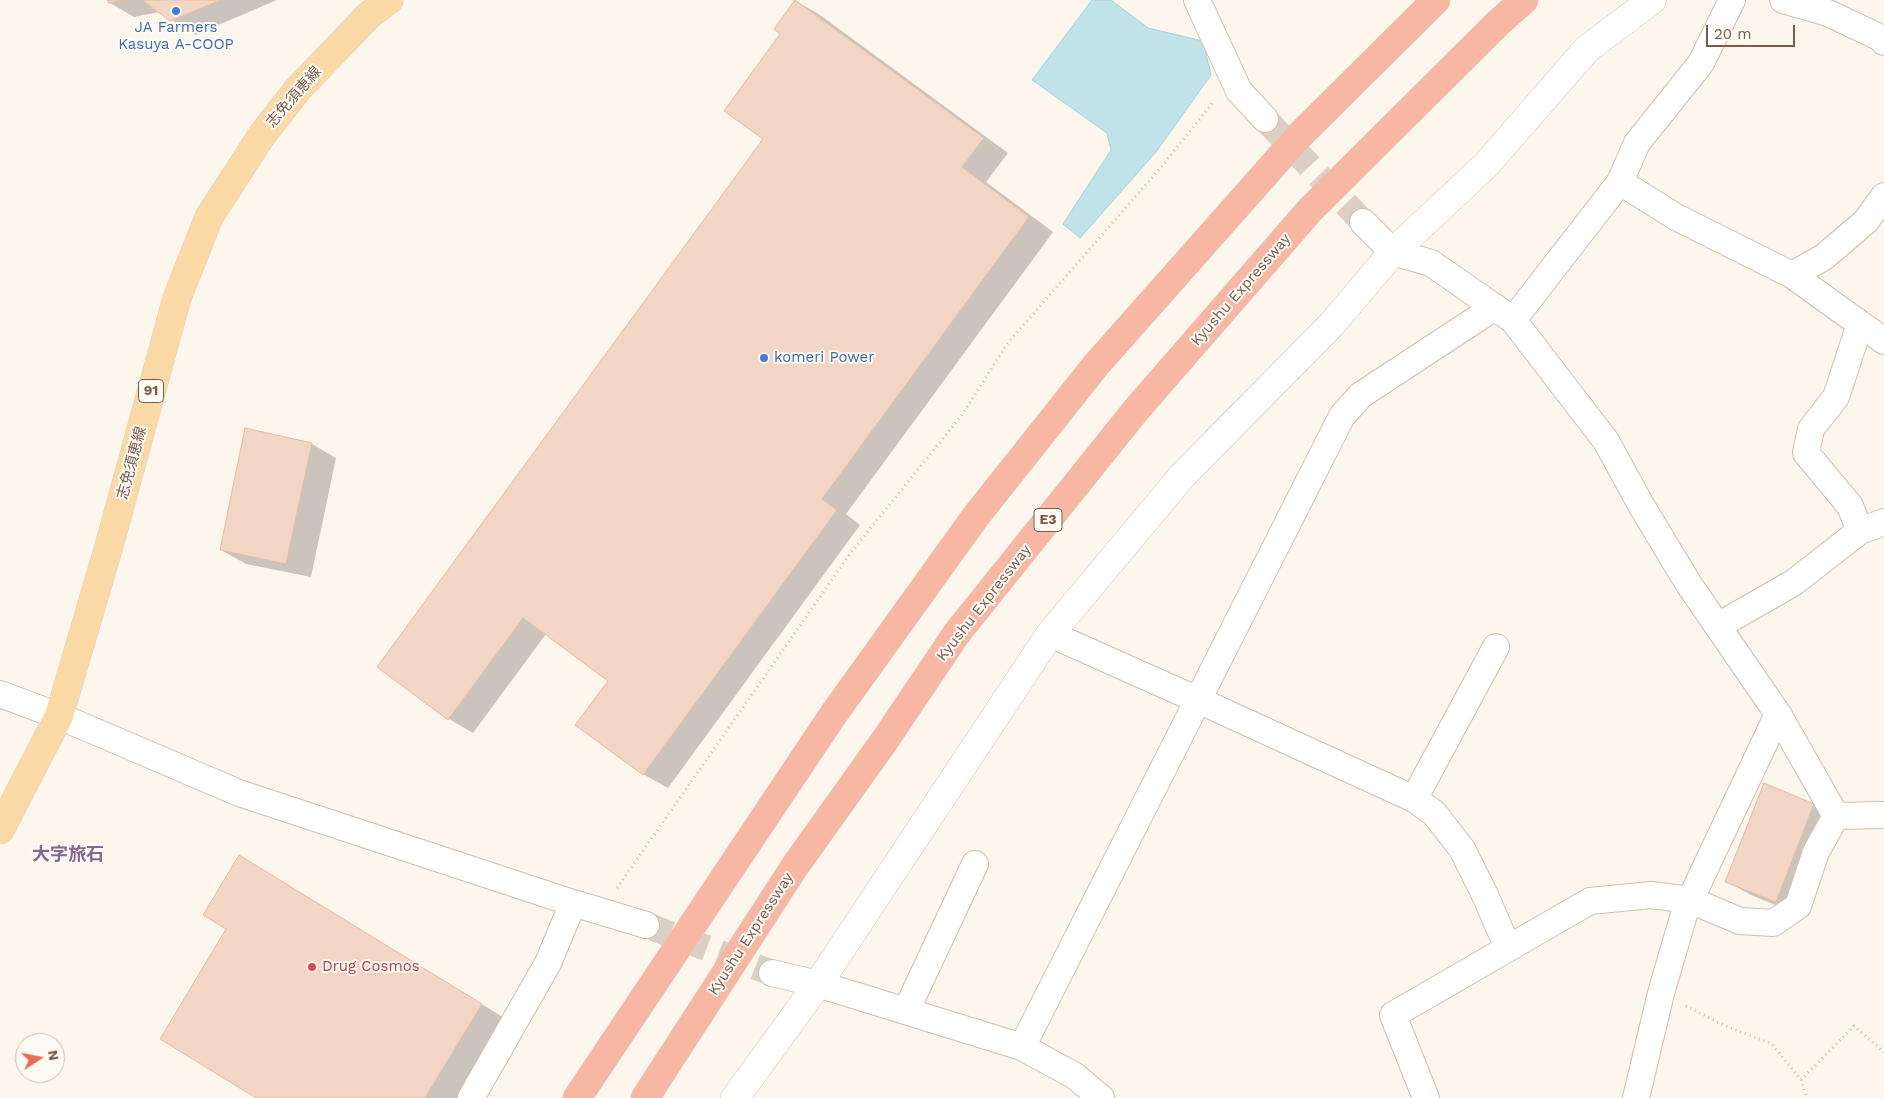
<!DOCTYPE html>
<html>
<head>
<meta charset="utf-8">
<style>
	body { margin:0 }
	#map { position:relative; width:1884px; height:1098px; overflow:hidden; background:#fdf6ec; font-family:"Work Sans",sans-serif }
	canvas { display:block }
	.north { position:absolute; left:15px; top:1033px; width:50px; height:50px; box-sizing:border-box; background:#fffaf3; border:1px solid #cabbb1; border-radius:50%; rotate:79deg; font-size:14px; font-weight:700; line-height:20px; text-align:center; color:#7a5c4d }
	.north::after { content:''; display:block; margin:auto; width:18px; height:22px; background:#e76f51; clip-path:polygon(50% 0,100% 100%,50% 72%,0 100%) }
	.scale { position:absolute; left:1706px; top:25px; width:89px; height:22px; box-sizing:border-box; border:2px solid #7a5c4d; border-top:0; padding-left:6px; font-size:15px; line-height:18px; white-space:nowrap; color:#7a5c4d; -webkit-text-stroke:4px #fffaf3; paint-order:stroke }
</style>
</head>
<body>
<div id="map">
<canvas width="1884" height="1098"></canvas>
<div class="north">N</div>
<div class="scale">20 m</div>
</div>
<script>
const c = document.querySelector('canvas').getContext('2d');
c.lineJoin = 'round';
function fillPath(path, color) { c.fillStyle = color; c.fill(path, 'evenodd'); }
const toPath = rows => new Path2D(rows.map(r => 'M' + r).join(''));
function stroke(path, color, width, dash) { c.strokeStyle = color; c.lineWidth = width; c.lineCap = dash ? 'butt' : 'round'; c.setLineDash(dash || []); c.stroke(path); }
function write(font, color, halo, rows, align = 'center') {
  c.font = font + ' "Work Sans","Noto Sans JP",sans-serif'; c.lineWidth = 4; c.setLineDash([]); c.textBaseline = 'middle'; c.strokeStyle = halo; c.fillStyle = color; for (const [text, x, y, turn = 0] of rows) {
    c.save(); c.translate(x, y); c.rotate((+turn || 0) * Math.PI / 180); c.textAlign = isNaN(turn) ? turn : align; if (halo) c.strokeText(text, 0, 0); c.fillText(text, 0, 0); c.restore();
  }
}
const water = toPath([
	[1092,0,1111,0,1148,28,1203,41,1211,75,1156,152,1080,238,1063,224,1111,150,1107,133,1032,80,1092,0]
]);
const shadow = toPath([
	[109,0,277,0,195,35,159,12,134,17,110,3],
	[796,1,820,15,1008,153,986,182,1053,232,846,514,860,525,668,788,643,774,610,680,546,634,473,733,449,719,378,666,765,139,782,34],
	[312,444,336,458,311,577,246,564,221,550],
	[1764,785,1814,805,1838,819,1800,915,1751,895,1726,881],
	[264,871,506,1019,458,1098,258,1098,228,929]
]);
const building = toPath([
	[107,0,126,0,109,3,107,0],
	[142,0,221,0,170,21,142,0],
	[795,0,984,138,962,167,1029,217,822,499,837,510,643,775,575,725,608,681,523,618,448,720,377,667,763,139,724,111,780,34,774,29,795,0],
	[245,428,312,443,286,564,220,550,245,428],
	[1764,783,1814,804,1776,902,1725,882,1764,783],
	[239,855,482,1004,425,1098,256,1098,160,1039,226,929,203,915,239,855]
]);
const minorTunnel = toPath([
	[1265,119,1363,222],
	[646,925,772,973]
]);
const path = toPath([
	[617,888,852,551,962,415,1007,344,1162,166,1214,101],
	[1686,1006,1728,1027,1772,1044,1801,1080,1807,1098],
	[1801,1080,1854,1026,1884,1052]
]);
const minor = toPath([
	[1197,0,1239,91,1265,119],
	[1783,0,1828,13,1881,38,1884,42],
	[1620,182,1637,143,1701,63,1732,0],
	[1363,222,1393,252,1431,263,1513,320,1606,441,1641,505,1688,583,1778,714,1836,816,1884,815],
	[1792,275,1824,257,1866,221,1884,196],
	[1513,320,1620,182,1676,217,1792,275,1884,341],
	[1860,324,1836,397,1811,429,1806,453,1850,506,1860,531],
	[1718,626,1793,583,1860,531,1884,522],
	[1050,634,1198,700,1414,799,1434,813,1462,849,1484,893,1508,948],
	[0,694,59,716,239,793,573,903,646,925],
	[1414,799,1496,647],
	[772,973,818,984,1022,1047,1075,1076,1101,1098],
	[906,1011,975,864],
	[1022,1047,1342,416,1361,395,1495,307],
	[471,1098,548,963,573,903],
	[1426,1098,1393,1015,1590,901,1651,895,1690,900,1740,921,1773,923,1798,906,1816,852,1836,816],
	[1636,1098,1661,993,1685,911,1778,714]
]);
const tertiary = toPath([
	[735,1098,818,984,1050,634,1183,475,1332,324,1393,252,1486,165,1587,49,1652,0]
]);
const primary = toPath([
	[0,830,59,716,109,546,177,298,209,217,262,135,298,89,369,15,389,0]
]);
const motorway = toPath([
	[577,1098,833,715,976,516,1096,365,1299,136,1436,0],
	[645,1098,795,866,885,740,957,633,1136,410,1310,210,1498,23,1524,0]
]);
const markers = [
	[176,11,5,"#3f7fe0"],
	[764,358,5,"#3f7fe0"],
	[312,967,5,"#e0444e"]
];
const shields = [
	[151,391,25],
	[1048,520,28]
];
const shieldNames = [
	["91",151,391],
	["E3",1048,520]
];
const shopNames = [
	["JA Farmers",176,28],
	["Kasuya A-COOP",176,45],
	["komeri Power",774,358,"left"]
];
const streetNames = [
	["志免須恵線",294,97,-49],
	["Kyushu Expressway",1241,290,-49],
	["志免須恵線",132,463,-75],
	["Kyushu Expressway",984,603,-52],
	["Kyushu Expressway",751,934,-57]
];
const healthNames = [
	["Drug Cosmos",322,967]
];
const quarterNames = [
	["大字旅石",68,855]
];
fillPath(water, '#bfe3e8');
stroke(water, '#a5d3da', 1);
fillPath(shadow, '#0003');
fillPath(building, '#f3d5c3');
stroke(building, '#e6bba3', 1);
stroke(minorTunnel, '#dcd0c4', 26, [26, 13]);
stroke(minor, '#d1beb0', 28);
stroke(tertiary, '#d1beb0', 29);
stroke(primary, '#dad1cd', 29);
stroke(motorway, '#dad1cd', 29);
stroke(path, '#d9b8a5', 3, [1, 4]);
stroke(minor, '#fff', 26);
stroke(tertiary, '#fff', 28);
stroke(primary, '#fbd9a5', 28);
stroke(motorway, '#f7b7a3', 28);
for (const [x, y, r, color] of markers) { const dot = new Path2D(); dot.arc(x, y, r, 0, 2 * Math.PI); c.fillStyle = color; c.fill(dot); stroke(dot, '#fffaf3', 2); }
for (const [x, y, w] of shields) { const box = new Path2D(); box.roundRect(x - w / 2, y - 11.5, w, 23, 4); c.fillStyle = '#fffaf3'; c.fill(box); stroke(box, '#7a5c4d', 1); }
write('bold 14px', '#7a5c4d', null, shieldNames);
write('15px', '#366cbe', '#fffaf3', shopNames);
write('15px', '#7a5c4d', '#fffaf3', streetNames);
write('15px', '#be3a42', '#fffaf3', healthNames, 'left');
write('bold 18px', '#846695', '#fffaf3', quarterNames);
</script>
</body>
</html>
